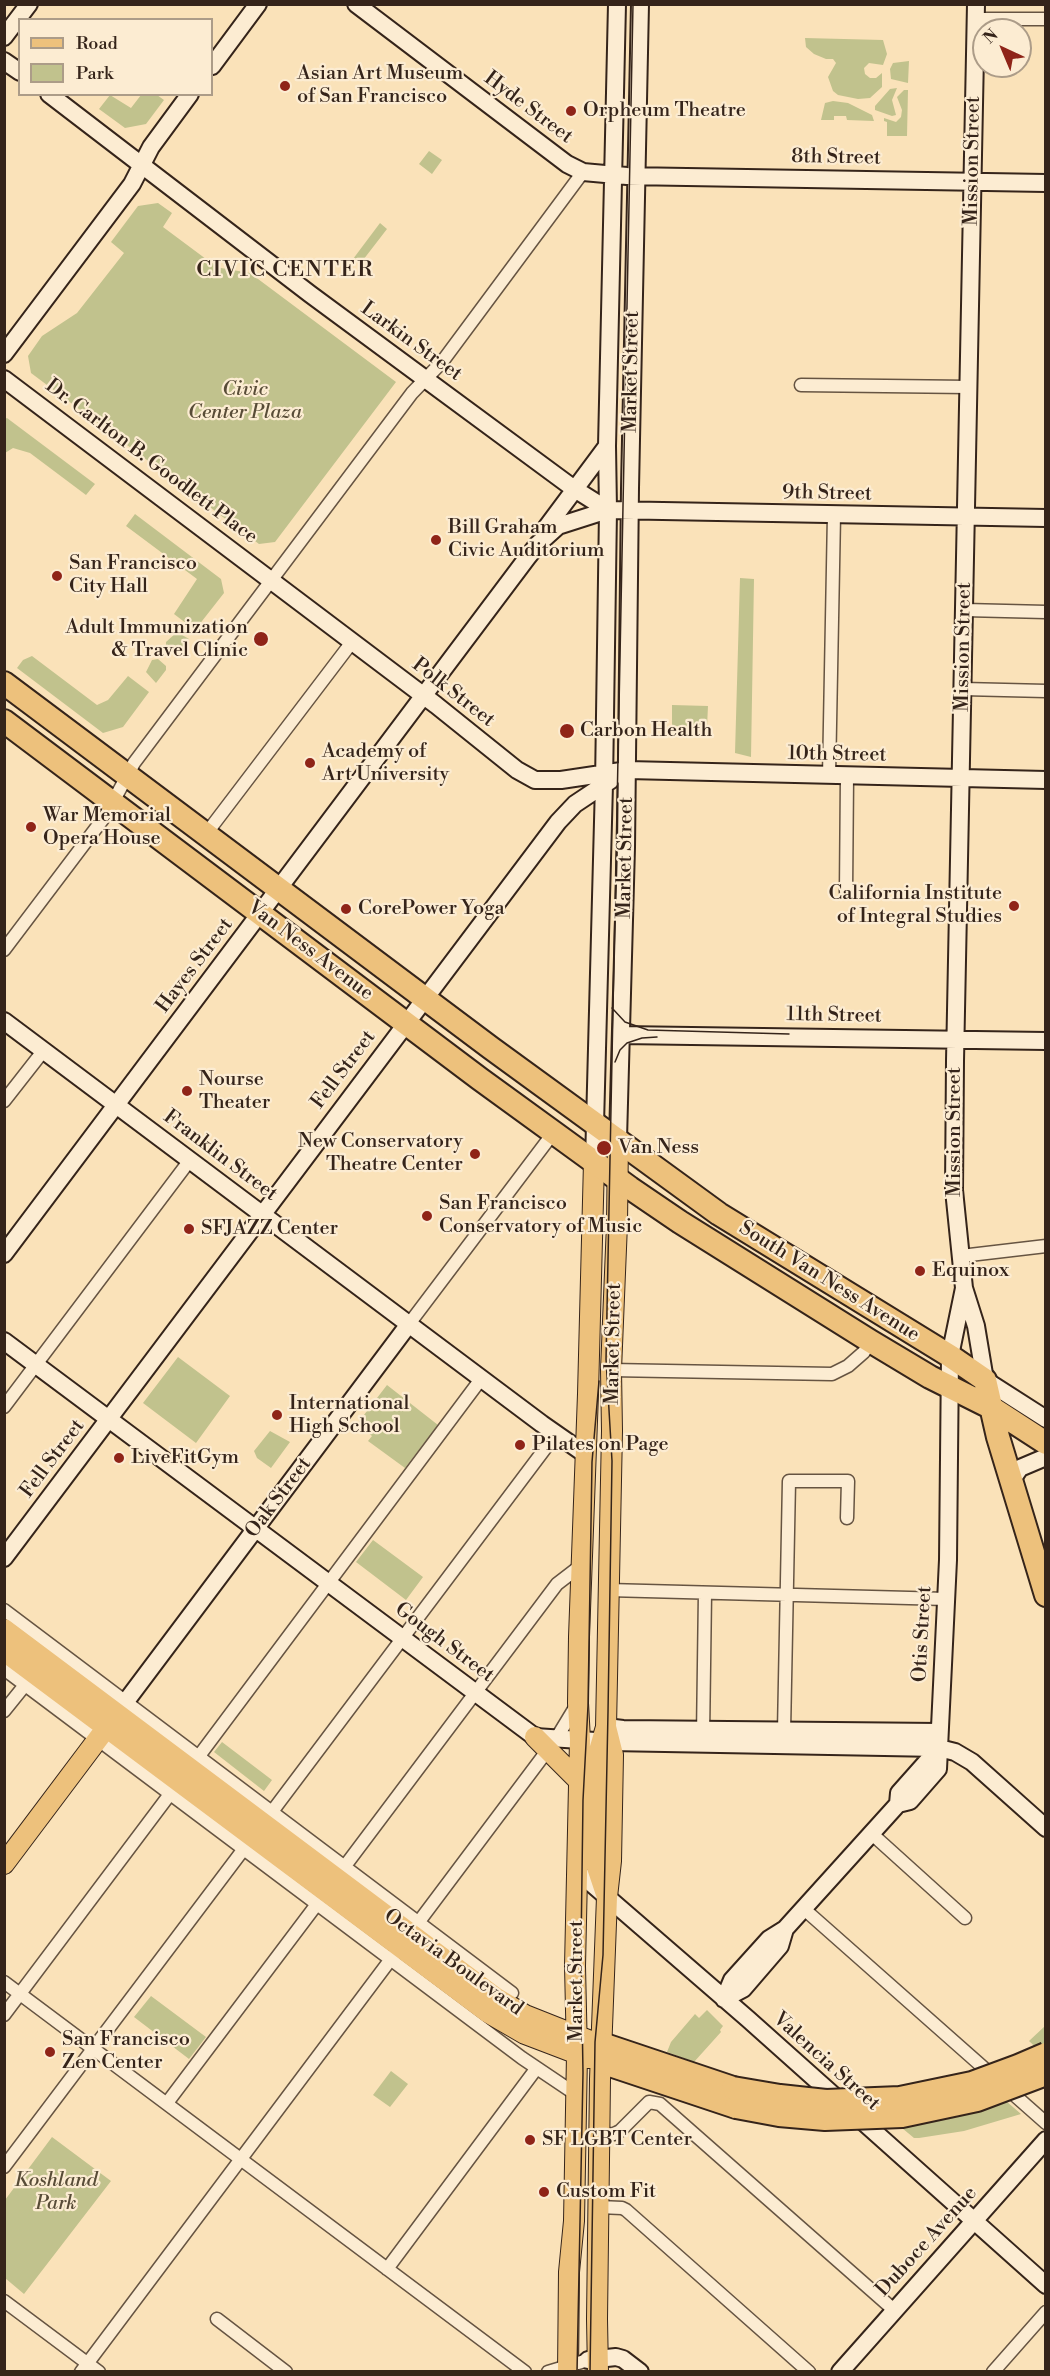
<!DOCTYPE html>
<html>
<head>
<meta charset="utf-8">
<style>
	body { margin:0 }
	#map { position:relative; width:1050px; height:2376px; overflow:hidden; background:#fae2b9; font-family:"Libre Bodoni",serif }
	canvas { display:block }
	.frame { position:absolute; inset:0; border:6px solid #35241a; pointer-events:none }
	.legend { position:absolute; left:18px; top:18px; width:195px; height:78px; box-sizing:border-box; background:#fcecd2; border:2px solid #ac9c88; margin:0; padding:8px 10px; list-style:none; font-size:18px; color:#35241a }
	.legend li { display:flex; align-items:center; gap:12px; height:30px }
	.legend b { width:30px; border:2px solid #ac9c88 }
	.north { position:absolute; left:972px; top:18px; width:60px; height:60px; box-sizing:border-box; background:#fcecd2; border:2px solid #ac9c88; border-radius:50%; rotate:316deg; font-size:16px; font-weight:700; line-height:24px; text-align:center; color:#35241a }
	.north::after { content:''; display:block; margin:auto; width:21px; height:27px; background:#8f2418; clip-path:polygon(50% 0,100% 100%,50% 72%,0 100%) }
</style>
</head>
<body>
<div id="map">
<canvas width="1050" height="2376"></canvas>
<div class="frame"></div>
<ul class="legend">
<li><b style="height:8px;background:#edc17c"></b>Road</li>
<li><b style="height:16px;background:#c1c28d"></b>Park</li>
</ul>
<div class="north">N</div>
</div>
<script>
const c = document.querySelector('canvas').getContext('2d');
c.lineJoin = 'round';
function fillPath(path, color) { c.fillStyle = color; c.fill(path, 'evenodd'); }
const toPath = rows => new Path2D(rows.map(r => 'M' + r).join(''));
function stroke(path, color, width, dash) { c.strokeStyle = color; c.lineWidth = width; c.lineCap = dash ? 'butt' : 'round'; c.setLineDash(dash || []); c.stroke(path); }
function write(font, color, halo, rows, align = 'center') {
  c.font = font + ' "Libre Bodoni",serif'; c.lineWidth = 4.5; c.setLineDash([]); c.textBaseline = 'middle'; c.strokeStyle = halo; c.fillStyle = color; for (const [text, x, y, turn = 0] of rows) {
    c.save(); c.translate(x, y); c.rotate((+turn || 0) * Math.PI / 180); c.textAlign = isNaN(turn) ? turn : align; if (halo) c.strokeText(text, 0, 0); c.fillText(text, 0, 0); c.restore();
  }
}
const green = toPath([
	[805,38,883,40,887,54,883,65,869,63,864,68,865,74,870,78,876,78,882,73,882,87,870,98,858,99,838,95,833,91,828,77,836,63,833,59,826,59,814,54,806,47],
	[909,61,908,83,891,79,890,69,893,63],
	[897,88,892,100,896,115,892,116,875,110,875,106,890,89],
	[904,90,908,90,907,136,887,136,887,122,884,121,884,118,896,122,901,117,902,110,897,97],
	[110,95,131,108,141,95,157,95,164,100,146,124,125,128,99,109],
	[833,101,848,103,872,115,874,121,847,120,846,116,834,116,834,120,821,120,825,103],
	[429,151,442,160,432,174,419,164],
	[158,203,172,213,163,227,210,262,221,268,250,273,396,382,275,542,259,544,31,373,28,356,42,336,77,313,124,253,111,242,138,206],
	[380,223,387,229,360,264,353,259],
	[7,418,95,484,86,495,30,453,13,448,5,453,5,419],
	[135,514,221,579,224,593,195,630,174,614,197,579,126,526],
	[740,578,754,579,751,757,735,753],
	[177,632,189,639,179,653,174,654,166,648,166,642],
	[32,656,97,705,108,700,128,676,149,692,123,727,103,733,17,668,23,660],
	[158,659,166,666,166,670,156,683,146,672,152,660],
	[672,705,708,706,707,727,672,726],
	[178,1357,230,1396,196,1443,143,1403],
	[387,1385,438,1425,405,1468,368,1441,372,1436,357,1424],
	[270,1431,290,1442,271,1468,257,1458,254,1451],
	[373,1540,423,1577,406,1600,356,1562],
	[222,1742,272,1780,264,1791,214,1752],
	[151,1996,206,2037,189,2059,134,2017],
	[707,2010,723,2026,720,2030,721,2032,694,2062,667,2052,671,2042,695,2014,699,2018],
	[1045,2026,1045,2056,1029,2041],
	[391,2071,408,2084,390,2107,373,2095],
	[1006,2101,1021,2114,964,2131,919,2138,914,2138,902,2128,978,2110],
	[52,2137,111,2181,24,2294,5,2278,5,2200]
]);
const street = toPath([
	[977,19,1046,19],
	[801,385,969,387],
	[965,610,1046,612],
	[963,689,1046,691],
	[829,776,834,515],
	[206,834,352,642],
	[846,892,847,776],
	[4,950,106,815,134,763,412,393,442,362,583,172],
	[4,1101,44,1050],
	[961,1256,1046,1246],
	[409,1324,554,1132],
	[611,1370,832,1374,848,1366,864,1352,870,1341],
	[4,1407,190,1160],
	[608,1590,947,1599],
	[4,1610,512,1993],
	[4,1669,522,2058,577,2095],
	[4,1711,25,1685],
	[784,1731,789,1481,848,1481,847,1518],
	[703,1736,705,1593],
	[199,1756,481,1379],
	[268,1817,556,1434],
	[872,1834,965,1918],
	[345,1866,557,1584,583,1564],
	[804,1909,1046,2123],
	[4,1982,525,2372],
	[4,2015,170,1794],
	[167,2103,317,1904],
	[600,2135,614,2134,620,2131,649,2102,660,2104,894,2310],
	[4,2167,249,1842],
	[599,2207,622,2208,626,2210,809,2372],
	[387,2269,536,2069],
	[4,2301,99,2372],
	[217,2319,286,2372],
	[81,2372,556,1739,576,1706],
	[548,2372,588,2360],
	[993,2372,1046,2312]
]);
const secondary = toPath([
	[356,4,567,164,583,172,627,176,1046,183],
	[976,4,955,1061,954,1190,964,1288,976,1326,985,1380,1046,1419],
	[4,37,29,4],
	[4,61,20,72],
	[212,66,258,4],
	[49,94,310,294,573,488,608,510],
	[4,354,132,184,151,147,190,94],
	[4,379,436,705,517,770,535,780,561,780,628,770,1046,780],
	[543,532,607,446],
	[4,1021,542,1424,585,1454],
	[621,1035,1046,1041],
	[618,1139,626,847,630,488,640,4],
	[594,1162,604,784,608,510,607,446,617,4],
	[4,1254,527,558,538,544,558,526,608,510,1046,518],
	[4,1341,535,1737,610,1742,939,1748,955,1752,972,1762,1046,1828],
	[1011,1481,1020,1468,1046,1457],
	[4,1558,558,822,575,804,611,780],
	[109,1724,409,1324],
	[606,1727,623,1729,939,1732],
	[898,1804,899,1793,939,1748],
	[577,1871,748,2019,1046,2285],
	[724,1999,732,1980,769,1939,785,1929,898,1804,910,1801,938,1769,948,1560,950,1356,964,1288],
	[724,1999,743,1989,780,1946,785,1929],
	[588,2360,616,2357,623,2359,640,2372],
	[840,2372,1046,2140]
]);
const primary = toPath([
	[4,1629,495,1997,525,2015,588,2040],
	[4,1651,487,2012,525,2034,588,2058],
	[535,1737,579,1781],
	[4,1864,107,1727],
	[607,1897,595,1861,596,1761,606,1727,612,1431,611,1370,617,1224,618,1139],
	[568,2372,569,2272,574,2221,577,2054,575,1966,580,1740,578,1703,579,1637,588,1394,594,1162],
	[598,2372,597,2319,600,2079,607,1897,611,1861,613,1755,606,1727]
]);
const highway = toPath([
	[4,683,491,1048,719,1214,950,1356,985,1380,998,1437,1046,1595],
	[4,721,480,1079,630,1188,680,1222,870,1341,930,1377,992,1408,1046,1443],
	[602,2044,733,2088],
	[601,2062,736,2107]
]);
const tram = toPath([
	[612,1008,625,1022,648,1030,789,1034],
	[615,1062,620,1050,627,1043,642,1038,657,1037],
	[577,2372,583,2073,581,1949,583,1800,588,1706,592,1462,599,1381],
	[590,2372,595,2042,603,1955,608,1712,612,1461,606,1359,633,4]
]);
const highwayBridge = toPath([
	[733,2088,780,2096,826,2101,900,2098,972,2083,1018,2066,1046,2054],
	[736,2107,779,2115,825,2119,902,2116,977,2100,1046,2074]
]);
const markers = [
	[285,86,6,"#8f2418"],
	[571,111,6,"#8f2418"],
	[436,540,6,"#8f2418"],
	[57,576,6,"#8f2418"],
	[261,639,8,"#8f2418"],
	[567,731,8,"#8f2418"],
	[310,763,6,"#8f2418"],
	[31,827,6,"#8f2418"],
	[1014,906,6,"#8f2418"],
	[346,909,6,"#8f2418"],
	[187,1091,6,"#8f2418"],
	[604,1148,8,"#8f2418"],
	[475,1154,6,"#8f2418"],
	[427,1216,6,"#8f2418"],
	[189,1229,6,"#8f2418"],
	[920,1271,6,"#8f2418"],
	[277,1415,6,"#8f2418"],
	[520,1445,6,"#8f2418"],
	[119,1458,6,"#8f2418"],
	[50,2052,6,"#8f2418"],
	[530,2140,6,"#8f2418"],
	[544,2192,6,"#8f2418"]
];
const poiNames = [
	["Asian Art Museum",297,74],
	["of San Francisco",297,97],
	["Orpheum Theatre",583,111],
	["Bill Graham",448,528],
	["Civic Auditorium",448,551],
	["San Francisco",69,564],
	["City Hall",69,587],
	["Adult Immunization",248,628,"right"],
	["& Travel Clinic",248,651,"right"],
	["Carbon Health",580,731],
	["Academy of",322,752],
	["Art University",322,775],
	["War Memorial",43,816],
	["Opera House",43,839],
	["California Institute",1002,894,"right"],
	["of Integral Studies",1002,917,"right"],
	["CorePower Yoga",358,909],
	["Nourse",199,1080],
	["Theater",199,1103],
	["New Conservatory",463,1142,"right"],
	["Theatre Center",463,1165,"right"],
	["Van Ness",618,1148],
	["San Francisco",439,1204],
	["Conservatory of Music",439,1227],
	["SFJAZZ Center",201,1229],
	["Equinox",932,1271],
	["International",289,1404],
	["High School",289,1427],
	["Pilates on Page",532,1445],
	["LiveFitGym",131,1458],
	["San Francisco",62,2040],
	["Zen Center",62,2063],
	["SF LGBT Center",542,2140],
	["Custom Fit",556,2192]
];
const streetNames = [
	["Hyde Street",528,108,37],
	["8th Street",836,158,1],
	["Mission Street",973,161,-89],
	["Larkin Street",411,342,36],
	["Market Street",632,372,-89],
	["Dr. Carlton B. Goodlett Place",151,462,37],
	["9th Street",827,494,1],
	["Mission Street",964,647,-89],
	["Polk Street",453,693,38],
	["10th Street",837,755,1],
	["Market Street",626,858,-89],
	["Van Ness Avenue",310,951,37],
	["Hayes Street",195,966,-53],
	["11th Street",834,1016,1],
	["Fell Street",344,1070,-53],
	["Mission Street",955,1132,-90],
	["Franklin Street",220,1156,37],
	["South Van Ness Avenue",829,1282,32],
	["Market Street",614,1344,-89],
	["Fell Street",53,1459,-53],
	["Oak Street",279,1498,-53],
	["Otis Street",923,1634,-87],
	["Gough Street",444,1643,37],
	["Octavia Boulevard",453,1963,36],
	["Market Street",577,1981,-90],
	["Valencia Street",826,2062,42],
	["Duboce Avenue",927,2242,-48]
];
const parkNames = [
	["Civic",245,390],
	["Center Plaza",245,413],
	["Koshland",56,2181],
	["Park",56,2204]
];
const quarterNames = [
	["CIVIC CENTER",285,271]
];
fillPath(green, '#c1c28d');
stroke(street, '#665442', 15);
stroke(secondary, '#35241a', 20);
stroke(primary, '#35241a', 22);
stroke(highway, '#35241a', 26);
stroke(street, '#fcecd2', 12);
stroke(secondary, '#fcecd2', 16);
stroke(primary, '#edc17c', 20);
stroke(highway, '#edc17c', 22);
stroke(tram, '#35241a', 1.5);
stroke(highwayBridge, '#35241a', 26, []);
stroke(highwayBridge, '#edc17c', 22);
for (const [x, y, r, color] of markers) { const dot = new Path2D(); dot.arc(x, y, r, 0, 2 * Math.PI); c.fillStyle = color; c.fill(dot); stroke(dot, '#fcecd2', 2); }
write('20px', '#35241a', '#fcecd2', poiNames, 'left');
write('20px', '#35241a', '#fcecd2', streetNames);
write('italic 20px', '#584c37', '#fcecd2', parkNames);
c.letterSpacing = '1.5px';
write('22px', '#35241a', '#fcecd2', quarterNames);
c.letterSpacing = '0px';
</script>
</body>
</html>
